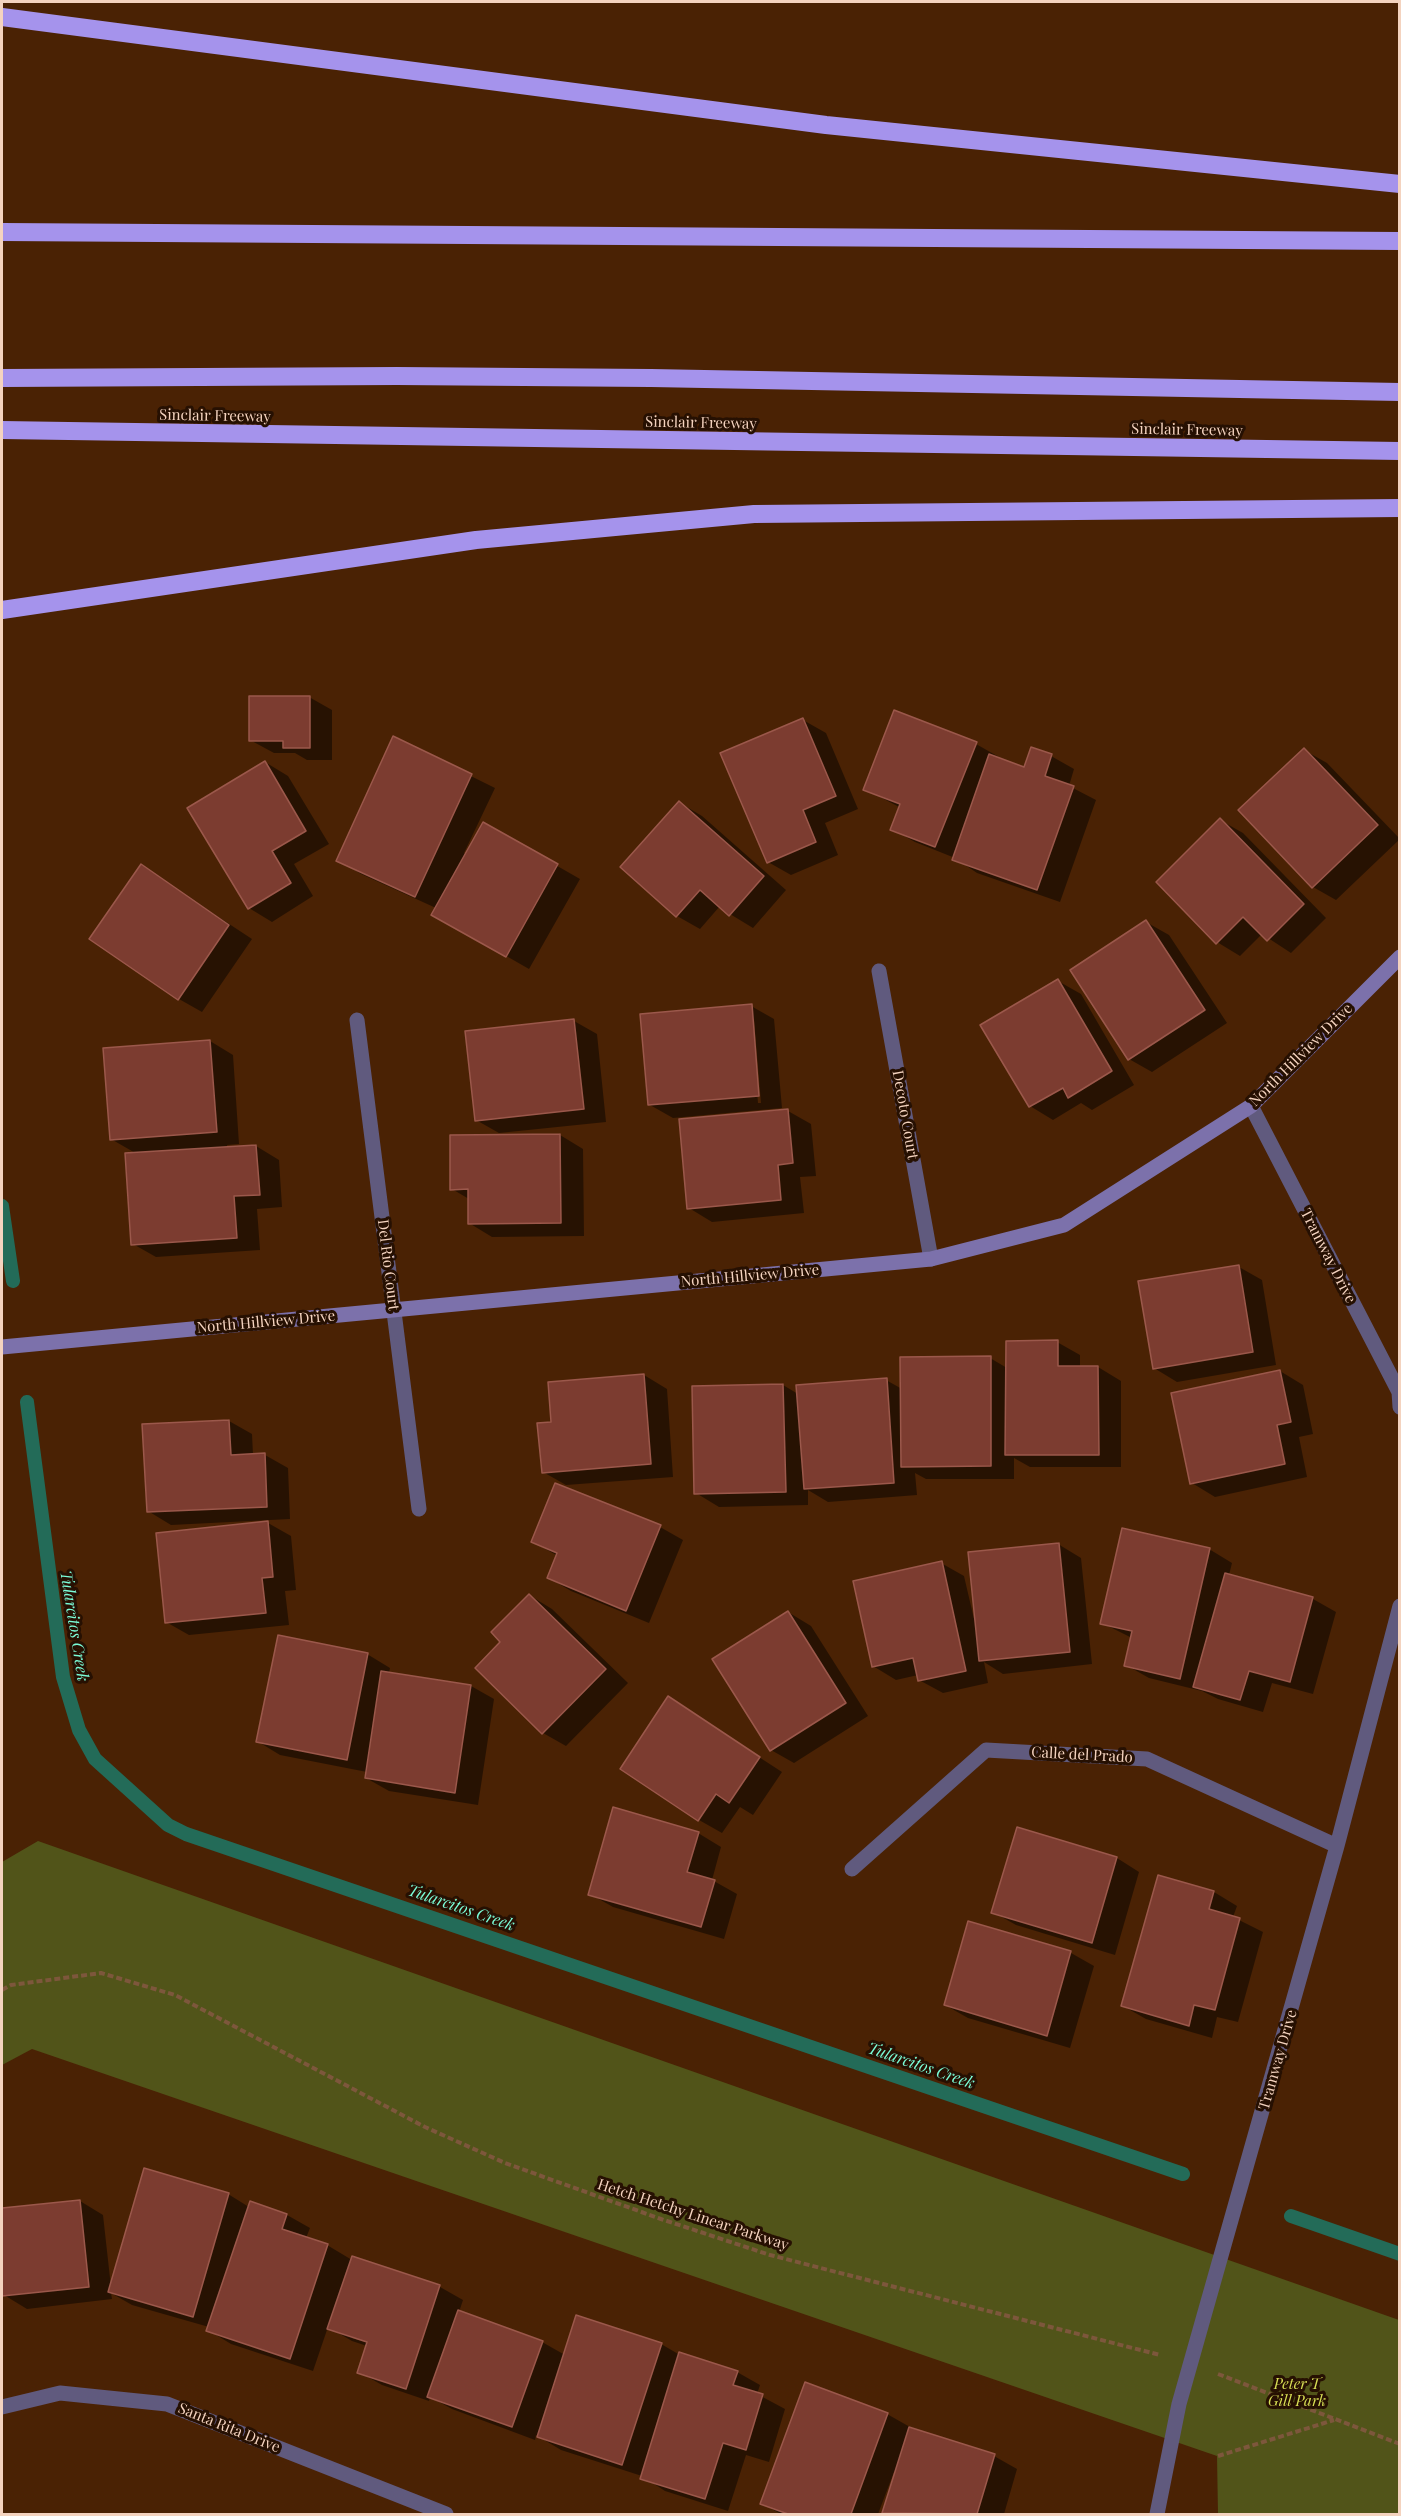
<!DOCTYPE html>
<html>
<head>
<meta charset="utf-8">
<style>
	body { margin:0 }
	#map { position:relative; width:1401px; height:2516px; overflow:hidden; background:#4a2204; font-family:"Playfair Display",serif }
	canvas { display:block }
	.frame { position:absolute; inset:0; border:3px solid #f4d3bf; pointer-events:none }
</style>
</head>
<body>
<div id="map">
<canvas width="1401" height="2516"></canvas>
<div class="frame"></div>
</div>
<script>
const c = document.querySelector('canvas').getContext('2d');
c.lineJoin = 'round';
function fillPath(path, color) { c.fillStyle = color; c.fill(path, 'evenodd'); }
const toPath = rows => new Path2D(rows.map(r => 'M' + r).join(''));
function stroke(path, color, width, dash) { c.strokeStyle = color; c.lineWidth = width; c.lineCap = dash ? 'butt' : 'round'; c.setLineDash(dash || []); c.stroke(path); }
function write(font, color, halo, rows, align = 'center') {
  c.font = font + ' "Playfair Display",serif'; c.lineWidth = 6; c.setLineDash([]); c.textBaseline = 'middle'; c.strokeStyle = halo; c.fillStyle = color; for (const [text, x, y, turn = 0] of rows) {
    c.save(); c.translate(x, y); c.rotate((+turn || 0) * Math.PI / 180); c.textAlign = isNaN(turn) ? turn : align; if (halo) c.strokeText(text, 0, 0); c.fillText(text, 0, 0); c.restore();
  }
}
const green = toPath([
	[38,1841,1399,2320,1399,2514,1218,2514,1217,2456,32,2049,2,2065,2,1862]
]);
const shadow = toPath([
	[309,697,332,710,332,760,307,760,295,753,274,753,250,740],
	[803,720,826,733,858,809,825,823,838,855,791,875,768,862],
	[394,738,495,788,464,853,466,854,484,824,580,879,529,969,433,914,436,908,361,874,338,860],
	[976,744,999,757,998,759,1025,769,1051,756,1074,769,1069,786,1096,800,1060,902,977,873,955,858,915,842,892,829,901,808,865,789],
	[1304,750,1327,763,1400,839,1336,900,1313,887],
	[265,762,288,776,329,844,294,864,313,896,272,922,249,908],
	[680,803,702,816,786,890,753,928,730,914,720,906,700,929,677,916,622,867],
	[1220,820,1243,833,1326,918,1291,953,1262,934,1240,956,1217,942],
	[141,866,252,939,202,1012,179,999],
	[1146,922,1169,935,1227,1023,1152,1072,1129,1059],
	[1058,981,1081,994,1134,1085,1092,1110,1081,1103,1053,1120,1030,1106],
	[751,1006,774,1019,782,1108,673,1118,650,1105],
	[751,1019,754,1019,761,1103,758,1103],
	[574,1021,597,1034,606,1122,499,1133,476,1120],
	[210,1041,233,1055,239,1144,227,1145,227,1148,256,1146,279,1160,282,1207,257,1209,260,1250,156,1257,133,1244,137,1154,111,1139],
	[788,1111,811,1124,816,1176,800,1177,804,1213,712,1222,689,1208],
	[560,1135,583,1149,584,1236,492,1237,469,1223,469,1199,452,1189],
	[1239,1267,1262,1280,1276,1365,1177,1382,1154,1368],
	[1057,1342,1080,1355,1080,1367,1098,1367,1121,1381,1121,1467,1030,1467,1014,1458,1014,1479,926,1479,915,1473,917,1495,828,1502,808,1490,808,1505,719,1507,696,1493,783,1385,798,1394,886,1380,902,1389,990,1358,1007,1368],
	[1280,1371,1303,1385,1313,1434,1299,1437,1307,1477,1215,1497,1192,1483],
	[644,1375,667,1389,673,1477,566,1485,543,1472,553,1424],
	[229,1421,252,1434,253,1455,265,1455,288,1468,290,1519,171,1525,148,1511],
	[268,1523,291,1536,296,1590,285,1591,289,1625,189,1635,166,1622],
	[660,1527,683,1540,649,1623,571,1591,549,1578,558,1556,533,1542],
	[1058,1544,1081,1558,1092,1664,1003,1674,984,1662,988,1683,943,1693,919,1680,918,1675,896,1680,873,1666,941,1563,964,1576,974,1619],
	[1209,1549,1232,1563,1229,1575,1313,1599,1336,1612,1313,1694,1272,1683,1263,1712,1218,1699,1202,1691,1149,1678,1126,1665,1132,1638,1102,1623],
	[529,1595,552,1609,628,1683,566,1746,543,1733,477,1668,502,1642],
	[788,1612,811,1626,868,1716,794,1763,771,1750],
	[367,1654,390,1668,389,1673,471,1686,494,1699,478,1805,389,1791,366,1778,367,1772,280,1755,257,1741],
	[668,1698,782,1772,753,1815,740,1807,722,1833,699,1820],
	[698,1833,721,1847,712,1880,737,1894,724,1939,613,1907,590,1894],
	[1117,1858,1139,1872,1115,1955,1016,1925,993,1912],
	[1159,1877,1214,1892,1237,1906,1233,1917,1263,1932,1238,2022,1217,2017,1212,2038,1146,2019,1123,2006],
	[969,1923,1071,1953,1094,1966,1070,2048,968,2018,945,2005],
	[228,2194,249,2207,287,2215,310,2228,306,2238,327,2245,352,2260,352,2258,440,2287,463,2300,459,2312,542,2342,565,2355,661,2344,680,2355,737,2372,760,2385,757,2394,785,2409,769,2462,746,2455,728,2511,665,2491,642,2476,561,2450,536,2435,535,2440,452,2409,430,2397,429,2401,382,2385,359,2372,367,2346,352,2341,328,2327,313,2371,231,2344,208,2330,209,2327,132,2305,111,2293,112,2299,27,2309,4,2295,2,2210,80,2201,103,2215,111,2287],
	[352,2335,375,2343,374,2345,352,2338],
	[887,2414,910,2427,994,2456,1017,2469,1004,2514,888,2514,884,2512,896,2473,894,2472,878,2514,781,2514,762,2504]
]);
const stream = toPath([
	[2,1206,13,1281],
	[27,1402,63,1677,79,1730,95,1759,168,1825,186,1834,1183,2174],
	[1291,2216,1400,2254]
]);
const building = toPath([
	[249,696,310,696,310,748,283,748,283,741,249,741,249,696],
	[894,710,977,742,935,847,890,830,900,804,863,790,894,710],
	[803,718,836,796,803,810,816,842,767,863,720,753,803,718],
	[393,736,472,774,415,897,336,861,393,736],
	[1031,747,1052,754,1045,776,1074,786,1037,890,952,860,989,754,1024,767,1031,747],
	[1304,748,1378,825,1312,888,1238,810,1304,748],
	[265,761,306,831,272,851,291,883,248,909,187,808,265,761],
	[679,801,764,876,729,916,700,890,676,917,620,867,679,801],
	[1220,818,1304,904,1267,941,1243,917,1216,944,1156,882,1220,818],
	[483,822,558,864,506,957,431,915,483,822],
	[141,864,229,925,178,1000,89,939,141,864],
	[1146,920,1205,1010,1128,1060,1070,970,1146,920],
	[1058,979,1112,1071,1068,1098,1063,1088,1029,1107,980,1025,1058,979],
	[752,1004,759,1096,648,1105,640,1014,752,1004],
	[574,1019,584,1109,475,1121,465,1031,574,1019],
	[210,1040,217,1132,110,1140,103,1048,210,1040],
	[788,1109,793,1163,778,1165,781,1200,687,1209,679,1119,788,1109],
	[560,1134,561,1223,468,1224,468,1189,450,1190,450,1135,560,1134],
	[256,1145,260,1195,234,1196,237,1238,131,1245,125,1153,256,1145],
	[1239,1265,1253,1352,1153,1369,1138,1281,1239,1265],
	[1058,1340,1058,1366,1098,1366,1099,1455,1005,1455,1006,1341,1058,1340],
	[991,1356,991,1466,901,1467,900,1357,991,1356],
	[1280,1370,1291,1422,1277,1425,1285,1464,1190,1484,1171,1393,1280,1370],
	[644,1374,651,1464,542,1473,537,1423,551,1422,548,1382,644,1374],
	[887,1378,894,1483,804,1489,796,1385,887,1378],
	[783,1384,786,1492,694,1494,692,1386,783,1384],
	[229,1420,231,1455,265,1453,267,1507,147,1512,142,1424,229,1420],
	[555,1483,661,1525,626,1611,547,1578,557,1553,531,1542,555,1483],
	[268,1521,273,1577,262,1578,266,1613,165,1623,156,1533,268,1521],
	[1122,1528,1210,1548,1180,1679,1124,1666,1132,1631,1100,1624,1122,1528],
	[1059,1543,1070,1652,979,1661,968,1552,1059,1543],
	[942,1561,966,1671,918,1681,913,1658,872,1667,853,1581,942,1561],
	[1225,1573,1313,1597,1290,1682,1249,1671,1240,1700,1193,1687,1225,1573],
	[529,1594,606,1669,542,1734,475,1668,500,1642,491,1632,529,1594],
	[788,1611,846,1703,770,1751,712,1659,788,1611],
	[278,1635,368,1653,347,1760,256,1742,278,1635],
	[381,1671,471,1685,455,1793,365,1778,381,1671],
	[668,1696,760,1757,729,1803,716,1794,698,1821,620,1769,668,1696],
	[613,1807,699,1832,687,1872,715,1880,701,1927,588,1895,613,1807],
	[1017,1827,1117,1857,1092,1943,991,1913,1017,1827],
	[1158,1875,1214,1891,1209,1909,1240,1918,1215,2010,1194,2005,1189,2026,1121,2006,1158,1875],
	[968,1921,1071,1951,1047,2036,944,2005,968,1921],
	[144,2168,229,2193,193,2317,108,2292,144,2168],
	[80,2200,89,2287,2,2296,2,2208,80,2200],
	[250,2201,287,2214,282,2229,328,2244,290,2359,206,2331,250,2201],
	[352,2256,440,2285,406,2389,357,2373,367,2342,327,2329,352,2256],
	[458,2310,543,2341,512,2427,427,2397,458,2310],
	[576,2315,662,2343,622,2465,537,2437,576,2315],
	[679,2352,738,2371,733,2385,763,2394,746,2450,723,2443,705,2499,640,2479,679,2352],
	[805,2382,888,2413,851,2514,788,2514,760,2504,805,2382],
	[909,2427,995,2454,977,2514,882,2513,909,2427]
]);
const path = toPath([
	[2,1990,11,1985,101,1973,175,1995,425,2127,505,2163,661,2219,770,2255,1160,2355],
	[1218,2374,1400,2444],
	[1218,2456,1334,2420]
]);
const street = toPath([
	[879,971,931,1259],
	[357,1020,419,1509],
	[1251,1106,1399,1392,1400,1407],
	[852,1869,986,1750,1147,1759,1337,1846],
	[2,2407,60,2393,167,2404,446,2514],
	[1157,2514,1179,2404,1337,1846,1400,1606]
]);
const secondary = toPath([
	[2,1347,931,1259,1064,1225,1251,1106,1400,957]
]);
const highway = toPath([
	[2,17,826,125,1400,184],
	[2,232,1400,241],
	[2,378,397,376,651,378,1400,392],
	[2,430,1400,451],
	[2,610,476,540,754,514,1400,508]
]);
const streetNames = [
	["Sinclair Freeway",215,416,1],
	["Sinclair Freeway",701,423,1],
	["Sinclair Freeway",1187,430,1],
	["North Hillview Drive",1301,1055,-45],
	["Decoto Court",905,1115,80],
	["Tramway Drive",1328,1256,63],
	["Del Rio Court",388,1265,83],
	["North Hillview Drive",750,1276,-5],
	["North Hillview Drive",266,1322,-5],
	["Calle del Prado",1082,1755,3],
	["Tramway Drive",1278,2060,-74],
	["Hetch Hetchy Linear Parkway",693,2215,18],
	["Santa Rita Drive",229,2428,22]
];
const parkNames = [
	["Peter T",1297,2384],
	["Gill Park",1297,2401]
];
const waterNames = [
	["Tularcitos Creek",74,1626,81],
	["Tularcitos Creek",461,1908,19],
	["Tularcitos Creek",921,2066,19]
];
fillPath(green, '#515419');
fillPath(shadow, '#0007');
stroke(stream, '#236b58', 14);
fillPath(building, '#7c3c30');
stroke(building, '#9b584b', 1.5);
stroke(path, '#7d573c', 4, [6, 3]);
stroke(street, '#605a7e', 15);
stroke(secondary, '#7c71ab', 15);
stroke(highway, '#a593ec', 18);
write('15px', '#f4d3bf', '#261002', streetNames);
write('italic 15px', '#d8df54', '#261002', parkNames);
write('italic 16px', '#7bfcd7', '#261002', waterNames);
</script>
</body>
</html>
